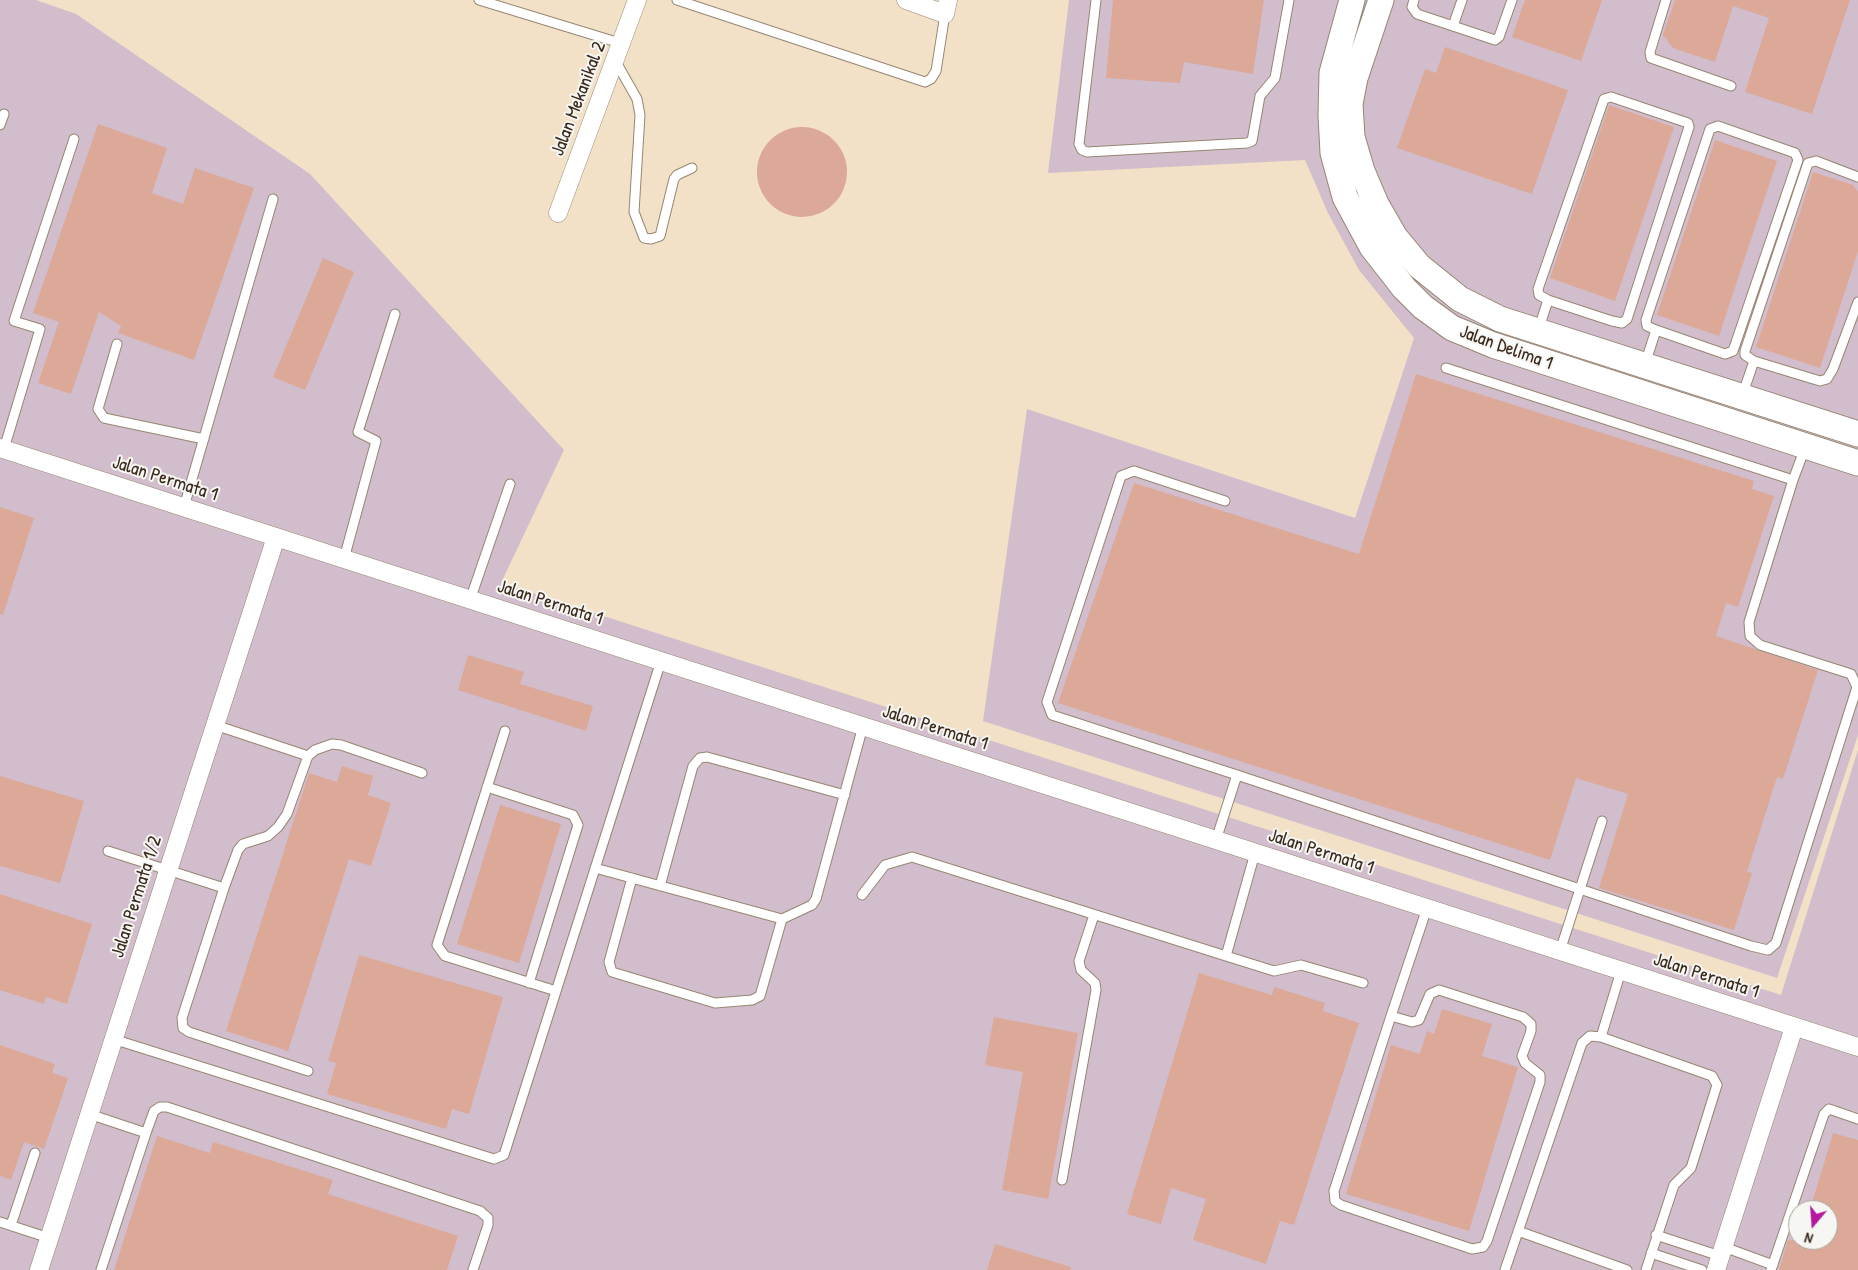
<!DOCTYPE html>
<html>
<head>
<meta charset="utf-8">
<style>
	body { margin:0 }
	#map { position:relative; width:1858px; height:1270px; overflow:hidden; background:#f2e1c7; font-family:"Patrick Hand",sans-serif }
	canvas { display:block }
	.north { position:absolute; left:1788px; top:1200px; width:50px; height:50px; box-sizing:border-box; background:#f6f6f2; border:1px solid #aba49d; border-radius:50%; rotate:198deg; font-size:14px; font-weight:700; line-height:20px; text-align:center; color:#3b2a1e }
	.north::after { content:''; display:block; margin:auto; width:18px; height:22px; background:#b5179e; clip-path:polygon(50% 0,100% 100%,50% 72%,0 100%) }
</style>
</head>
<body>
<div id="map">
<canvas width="1858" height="1270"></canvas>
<div class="north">N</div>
</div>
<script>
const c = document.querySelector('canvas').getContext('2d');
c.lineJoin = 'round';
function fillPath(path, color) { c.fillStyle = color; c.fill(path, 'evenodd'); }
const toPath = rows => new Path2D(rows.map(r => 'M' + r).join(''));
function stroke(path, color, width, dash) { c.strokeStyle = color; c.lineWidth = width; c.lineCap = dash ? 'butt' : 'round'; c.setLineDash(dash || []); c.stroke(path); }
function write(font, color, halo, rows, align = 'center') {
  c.font = font + ' "Patrick Hand",sans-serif'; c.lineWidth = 4; c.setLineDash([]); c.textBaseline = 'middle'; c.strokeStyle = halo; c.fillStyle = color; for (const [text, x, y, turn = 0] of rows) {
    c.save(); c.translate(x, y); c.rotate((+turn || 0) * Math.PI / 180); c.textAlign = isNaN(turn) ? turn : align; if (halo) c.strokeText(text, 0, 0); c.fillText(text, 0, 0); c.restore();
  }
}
const industrial = toPath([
	[0,0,36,0,76,14,310,174,564,450,501,583,1781,995,1858,750,1858,1270,0,1270],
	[1798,1210,1828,1210,1828,1240,1798,1240],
	[1069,0,1858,0,1858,735,1777,978,983,721,1027,409,1355,518,1414,338,1359,270,1328,213,1305,160,1048,173]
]);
const building = toPath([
	[1113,0,1264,0,1253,74,1184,62,1180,83,1106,78],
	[1525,0,1602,0,1581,61,1512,37],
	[1675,0,1850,0,1812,114,1745,92,1769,18,1733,6,1715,62,1673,48,1663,35],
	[1445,47,1568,90,1532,194,1397,148,1425,69,1436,73],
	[1609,105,1674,127,1615,301,1550,278],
	[98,124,167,148,152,193,183,204,195,168,254,188,194,360,118,333,121,326,99,312,71,394,38,383,59,322,33,313],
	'757 172a45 45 0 1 1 90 0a45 45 0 1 1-90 0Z',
	[1715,140,1777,161,1719,336,1657,315],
	[1813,172,1853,185,1858,192,1858,251,1820,368,1756,347],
	[323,258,354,272,305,390,273,377],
	[1416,374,1754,481,1752,489,1774,496,1738,607,1726,603,1716,636,1818,670,1783,779,1777,777,1747,872,1752,873,1734,930,1599,888,1628,794,1576,778,1550,860,1058,703,1134,483,1359,554],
	[0,507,34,518,3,615,0,614],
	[468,655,524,672,520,684,593,706,586,731,458,690],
	[342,766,373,776,368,795,391,803,371,866,349,859,288,1051,226,1031,309,773,337,782],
	[0,776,84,801,60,883,0,866],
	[500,805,561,824,519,963,457,944],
	[0,894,92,924,67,1004,46,997,44,1004,0,990],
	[359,955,503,997,469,1114,452,1109,446,1129,327,1094,336,1063,328,1061],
	[1199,973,1272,995,1274,987,1325,1003,1323,1011,1359,1023,1294,1225,1280,1221,1266,1264,1193,1240,1206,1199,1171,1188,1161,1224,1127,1214],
	[1442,1009,1492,1024,1482,1056,1518,1067,1469,1231,1346,1194,1391,1045,1420,1054,1427,1031,1434,1034],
	[994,1017,1078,1033,1048,1199,1002,1190,1023,1072,985,1065],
	[0,1045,55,1064,52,1073,68,1078,44,1149,24,1142,11,1180,0,1176],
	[1833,1133,1858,1140,1858,1270,1779,1270,1788,1240,1828,1240,1828,1210,1810,1210],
	[157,1136,210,1153,213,1142,333,1180,328,1194,458,1236,447,1270,114,1270],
	[995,1244,1071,1267,1070,1270,987,1270]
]);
const lane = toPath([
	[479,0,623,44],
	[677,0,925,82,931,79,936,71,945,14],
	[1096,0,1079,144,1082,150,1087,152,1247,143,1252,141,1260,96,1275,78,1289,0],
	[1414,0,1412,7,1417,14,1495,40,1499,37,1512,0],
	[1666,0,1650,52,1651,58,1731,86],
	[1453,26,1462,0],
	[616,62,637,99,640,115,634,212,644,238,651,239,660,236,674,179,677,175,692,168],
	[0,125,4,114],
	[1538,331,1548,300,1612,321,1622,323,1627,319,1689,127,1688,123,1611,97,1604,99,1538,289,1539,295,1548,300],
	[117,344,98,409,104,418,204,439],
	[1754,361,1745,355,1745,351,1808,163,1816,161,1858,177],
	[1645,364,1656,330,1725,354,1733,351,1798,160,1795,153,1718,126,1710,129,1646,320,1647,326,1656,330],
	[1742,396,1754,361,1820,381,1827,379,1833,369,1858,302],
	[4,449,40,329,14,321,74,139],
	[1793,480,1805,448],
	[184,507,273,199],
	[344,559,376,441,358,432,395,314],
	[470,600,510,484],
	[215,725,308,756,287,814,278,827,268,836,243,844,238,850,224,888],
	[505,731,437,945,445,956,556,991],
	[308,756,315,750,332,744,341,745,422,773],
	[1237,775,1751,946,1768,950,1776,943,1857,687,1851,674,1760,645,1750,636,1749,622,1793,480,1446,368],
	[487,787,573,815,578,825,529,983],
	[1216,840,1237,775,1052,715,1047,702,1121,476,1134,471,1225,501],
	[108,851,224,888,182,1018,183,1028,189,1032,308,1071],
	[595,868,782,919],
	[632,878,609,962,612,972,715,1003,752,1000,760,996,782,919,812,905,816,899,863,726],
	[660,886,693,766,700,758,707,757,845,795],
	[862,895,885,865,912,857,1226,956,1255,853],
	[1560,951,1602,821],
	[1226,956,1274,971,1301,965,1363,983],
	[1391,1016,1412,1022,1419,1020,1430,994,1439,990,1523,1017,1531,1024,1531,1031,1522,1056,1525,1063,1540,1075,1540,1082,1487,1241,1483,1247,1472,1249,1341,1205,1335,1201,1334,1191,1391,1016,1427,908],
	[1601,1037,1621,971],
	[113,1039,494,1159,504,1155,661,661],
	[89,1114,146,1133],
	[1062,1180,1096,990,1095,983,1081,970,1079,961,1094,915],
	[0,1222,49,1238],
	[11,1225,35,1153],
	[1518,1231,1627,1270],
	[1656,1235,1720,1256],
	[1724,1247,1773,1265],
	[1651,1253,1702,1270],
	[101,1270,146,1133,154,1111,160,1107,167,1107,480,1211,488,1218,488,1225,473,1270],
	[1505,1270,1582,1043,1590,1036,1601,1037,1712,1076,1717,1085,1691,1168,1674,1185,1646,1270],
	[1771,1270,1824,1114,1829,1109,1858,1119]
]);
const street = toPath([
	[906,0,945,14,948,0],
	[558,213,637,0],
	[0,448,1858,1047],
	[39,1270,276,537],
	[1716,1270,1794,1027]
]);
const secondary = toPath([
	[1352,0,1332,73,1331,115,1333,153,1345,197,1372,247,1404,288,1423,307,1452,328,1493,345,1858,463],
	[1381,0,1355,78,1350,104,1352,137,1362,171,1376,204,1395,237,1419,266,1460,299,1500,319,1858,434]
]);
const streetNames = [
	["Jalan Mekanikal 2",579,99,-69],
	["Jalan Delima 1",1506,348,20],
	["Jalan Permata 1",165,479,18],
	["Jalan Permata 1",550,603,18],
	["Jalan Permata 1",935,728,18],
	["Jalan Permata 1",1321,852,18],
	["Jalan Permata 1/2",137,897,-72],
	["Jalan Permata 1",1706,976,18]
];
fillPath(industrial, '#d1bdcb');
fillPath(building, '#dca999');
stroke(lane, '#968672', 11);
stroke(street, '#968672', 19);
stroke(secondary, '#968672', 27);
stroke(lane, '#fff', 9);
stroke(street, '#fff', 18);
stroke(secondary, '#fff', 25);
write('19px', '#3b2a1e', '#f6f6f2', streetNames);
</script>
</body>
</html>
